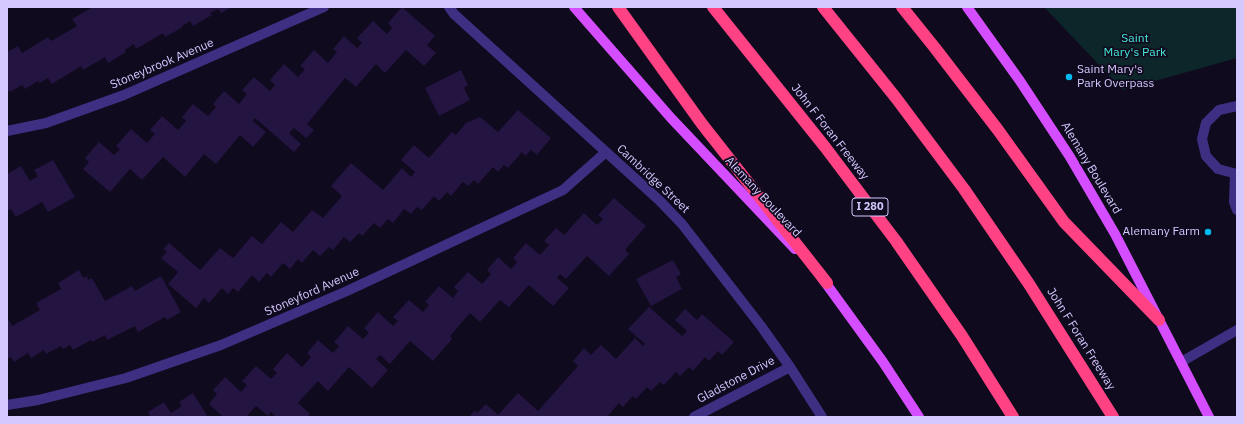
<!DOCTYPE html>
<html>
<head>
<meta charset="utf-8">
<style>
	body { margin:0 }
	#map { position:relative; width:1244px; height:424px; overflow:hidden; background:#100a1e; font-family:"IBM Plex Sans",sans-serif }
	canvas { display:block }
	.frame { position:absolute; inset:0; border:8px solid #d5c7ff; pointer-events:none }
</style>
</head>
<body>
<div id="map">
<canvas width="1244" height="424"></canvas>
<div class="frame"></div>
</div>
<script>
const c = document.querySelector('canvas').getContext('2d');
c.lineJoin = 'round';
function fillPath(path, color) { c.fillStyle = color; c.fill(path, 'evenodd'); }
const toPath = rows => new Path2D(rows.map(r => 'M' + r).join(''));
function stroke(path, color, width, dash) { c.strokeStyle = color; c.lineWidth = width; c.lineCap = dash ? 'butt' : 'round'; c.setLineDash(dash || []); c.stroke(path); }
function write(font, color, halo, rows, align = 'center') {
  c.font = font + ' "IBM Plex Sans",sans-serif'; c.lineWidth = 3.5; c.setLineDash([]); c.textBaseline = 'middle'; c.strokeStyle = halo; c.fillStyle = color; for (const [text, x, y, turn = 0] of rows) {
    c.save(); c.translate(x, y); c.rotate((+turn || 0) * Math.PI / 180); c.textAlign = isNaN(turn) ? turn : align; if (halo) c.strokeText(text, 0, 0); c.fillText(text, 0, 0); c.restore();
  }
}
const green = toPath([
	[1044,7,1237,7,1237,58,1123,90]
]);
const building = toPath([
	[93,7,232,7,221,13,218,9,210,13,212,15,193,26,190,21,182,26,183,27,165,37,163,33,136,49,134,44,125,50,126,52,108,63,105,57,83,70,81,66,52,84,48,78,40,83,38,81,25,89,22,85,10,92,7,90,7,52,18,46,22,53,48,37,51,41,77,26,72,19],
	[402,7,435,36,427,45,436,53,424,66,406,50,385,73,376,64,356,87,345,78,307,124,314,130,306,138,294,128,289,133,301,144,294,152,255,118,253,121,266,132,253,147,240,135,216,164,204,154,185,177,163,157,142,180,130,169,110,192,83,169,89,162,85,158,99,142,114,155,120,149,116,146,131,129,147,143,155,134,150,130,162,116,178,130,186,121,182,117,193,104,208,116,216,107,213,104,224,91,239,104,247,94,242,90,254,77,270,91,275,85,270,80,284,64,298,77,305,69,300,66,314,50,328,63,337,52,333,49,344,36,357,48,362,43,357,38,373,21,387,34,392,28,388,23],
	[461,70,468,85,464,88,470,100,439,116,425,88],
	[518,110,551,138,537,155,531,150,525,156,522,152,508,168,504,165,498,172,493,167,478,184,474,180,468,186,463,182,451,196,447,192,439,201,434,196,422,210,417,207,411,214,404,209,393,223,388,219,380,228,374,223,362,236,359,233,350,242,344,237,333,250,329,247,320,256,313,250,302,263,298,259,290,269,283,263,271,277,267,273,259,282,252,275,238,292,233,288,228,294,222,288,209,303,204,298,196,308,168,284,178,272,161,258,167,252,163,249,169,243,200,270,220,248,233,258,252,236,262,244,281,222,293,232,312,210,323,218,342,196,331,186,351,163,383,190,402,168,411,177,415,172,401,160,414,145,429,158,452,132,456,135,466,123,480,117,498,132],
	[53,160,75,197,48,212,42,202,16,217,11,209,7,211,7,174,21,166,30,181,38,176,34,170],
	[614,198,646,226,625,250,629,254,609,276,587,256,566,279,560,274,557,278,569,288,553,306,529,285,509,307,500,300,480,322,470,313,450,336,452,339,433,361,410,341,390,364,380,355,376,359,388,370,372,388,349,367,328,391,318,381,298,403,310,414,307,417,276,417,271,412,268,416,256,406,246,417,223,417,209,404,217,394,213,390,225,377,241,392,247,385,242,381,256,366,271,379,277,373,273,369,287,353,302,367,311,357,307,353,318,340,333,353,339,346,334,342,348,326,363,339,369,333,364,328,378,312,393,326,398,321,393,317,409,300,423,312,429,305,425,302,439,286,453,298,458,291,454,287,468,272,482,284,491,274,487,270,498,257,511,269,517,262,513,258,526,243,540,255,549,245,544,241,556,228,564,235,584,213,597,225,603,219,598,215],
	[673,260,681,274,676,277,682,289,651,306,636,279],
	[79,270,83,278,87,276,88,280,92,278,105,301,132,286,135,291,161,276,181,312,167,320,165,317,138,332,135,326,107,340,105,335,92,342,91,340,73,350,70,345,63,349,61,346,46,354,44,350,31,358,28,353,14,362,11,357,7,359,7,317,12,326,40,310,36,303,61,289,58,283],
	[649,307,682,336,687,331,675,320,685,309,697,320,702,314,734,342,722,355,718,351,709,361,705,357,693,371,689,367,680,376,676,372,664,385,660,382,651,391,647,387,636,399,633,396,623,407,619,403,607,417,469,417,475,410,477,413,486,404,498,415,518,393,538,411,578,366,573,361,584,348,591,355,601,345,616,359,635,338,643,346,645,344,628,329],
	[193,393,208,417,149,417,150,416,148,412,164,402,171,413,182,406,179,402]
]);
const minor = toPath([
	[449,7,454,14,660,201,682,224,761,326,790,367,822,417],
	[1237,106,1219,110,1206,123,1202,139,1206,156,1218,169,1237,174],
	[7,131,46,123,124,95,324,7],
	[1235,174,1234,202,1237,210],
	[1181,362,1237,330],
	[7,405,38,400,126,378,221,345,347,291,563,190,606,152],
	[694,417,790,367]
]);
const major = toPath([
	[574,7,671,118,795,249],
	[967,7,1020,81,1070,157,1115,234,1209,417],
	[822,278,883,362,919,417]
]);
const highway = toPath([
	[618,7,702,124,827,283],
	[713,7,825,147,896,241,962,336,1013,417],
	[823,7,896,98,964,189,1029,284,1113,417],
	[902,7,935,48,998,130,1064,222,1159,320]
]);
const markers = [
	[1069,77,4,"#00baf2"],
	[1208,232,4,"#00baf2"]
];
const shields = [
	[870,207,36]
];
const shieldNames = [
	["I 280",870,207]
];
const parkNames = [
	["Saint",1135,39],
	["Mary's Park",1135,53]
];
const streetNames = [
	["Stoneybrook Avenue",162,64,-23],
	["John F Foran Freeway",830,132,52],
	["Alemany Boulevard",1091,168,59],
	["Cambridge Street",653,179,43],
	["Alemany Boulevard",763,197,47],
	["Stoneyford Avenue",312,292,-24],
	["John F Foran Freeway",1081,339,58],
	["Gladstone Drive",736,380,-28]
];
const poiNames = [
	["Saint Mary's",1077,70],
	["Park Overpass",1077,84],
	["Alemany Farm",1200,232,"right"]
];
fillPath(green, '#0c2629');
fillPath(building, '#231441');
stroke(minor, '#3e2f83', 10);
stroke(major, '#d44eff', 10);
stroke(highway, '#ff4283', 12);
for (const [x, y, r, color] of markers) { const dot = new Path2D(); dot.arc(x, y, r, 0, 2 * Math.PI); c.fillStyle = color; c.fill(dot); stroke(dot, '#100a1e', 1.5); }
for (const [x, y, w] of shields) { const box = new Path2D(); box.roundRect(x - w / 2, y - 9, w, 18, 3); c.fillStyle = '#100a1e'; c.fill(box); stroke(box, '#d5c7ff', 1); }
write('bold 11px', '#d5c7ff', null, shieldNames);
write('12px', '#47ebd8', '#100a1e', parkNames);
write('12px', '#d5c7ff', '#100a1e', streetNames);
write('12px', '#d5c7ff', '#100a1e', poiNames, 'left');
</script>
</body>
</html>
